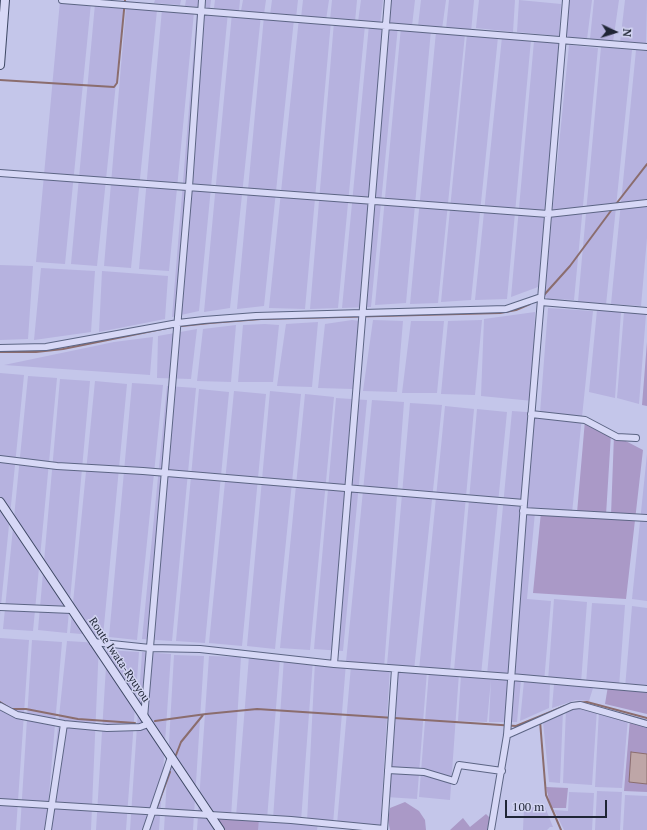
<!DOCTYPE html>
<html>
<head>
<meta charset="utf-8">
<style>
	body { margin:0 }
	#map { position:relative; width:647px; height:830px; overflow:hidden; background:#c4c6ea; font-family:"PT Serif",serif }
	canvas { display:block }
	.north { position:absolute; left:595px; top:12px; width:40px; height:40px; -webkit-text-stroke:3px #d3d5f2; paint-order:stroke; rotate:94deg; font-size:11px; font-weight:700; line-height:16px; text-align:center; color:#1f2535 }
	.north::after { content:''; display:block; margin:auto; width:14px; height:18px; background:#1f2535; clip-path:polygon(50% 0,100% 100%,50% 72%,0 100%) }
	.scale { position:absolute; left:505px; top:800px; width:102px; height:18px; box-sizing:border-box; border:2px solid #1f2535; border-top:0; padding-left:5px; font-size:12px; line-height:14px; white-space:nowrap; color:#1f2535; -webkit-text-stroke:3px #d3d5f2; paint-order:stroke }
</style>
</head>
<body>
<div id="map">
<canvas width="647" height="830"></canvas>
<div class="north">N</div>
<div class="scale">100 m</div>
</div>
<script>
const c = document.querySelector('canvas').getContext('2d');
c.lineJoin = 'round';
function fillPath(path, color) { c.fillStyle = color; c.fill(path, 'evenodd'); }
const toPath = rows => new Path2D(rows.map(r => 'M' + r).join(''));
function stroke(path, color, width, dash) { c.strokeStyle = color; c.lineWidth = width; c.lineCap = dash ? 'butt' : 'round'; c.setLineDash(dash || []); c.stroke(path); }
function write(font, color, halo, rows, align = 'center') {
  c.font = font + ' "PT Serif",serif'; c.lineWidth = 3; c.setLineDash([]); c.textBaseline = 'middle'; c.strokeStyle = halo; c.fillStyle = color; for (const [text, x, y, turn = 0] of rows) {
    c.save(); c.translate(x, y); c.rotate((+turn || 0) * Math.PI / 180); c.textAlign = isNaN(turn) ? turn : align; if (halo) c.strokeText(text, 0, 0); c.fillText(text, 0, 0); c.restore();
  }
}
const farmland = toPath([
	[155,0,181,0,180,5,154,3],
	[186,0,211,0,210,8,185,6],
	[215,0,240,0,239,11,214,8],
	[243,0,266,0,264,14,241,11],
	[272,0,298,0,296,18,270,15],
	[303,0,329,0,326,20,330,20,332,0,357,0,355,22,358,22,361,0,383,0,380,25,398,26,371,307,342,308,369,25,365,25,338,308,310,309,334,22,331,21,305,309,269,308,299,18,301,18],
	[390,0,415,0,412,26,387,24],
	[421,0,446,0,442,29,418,26],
	[449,0,474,0,471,32,446,29],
	[479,0,515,0,513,32,476,28],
	[519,0,561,4,559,36,517,32],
	[568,0,592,0,587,39,563,37],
	[594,0,619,0,613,42,590,39],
	[625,0,647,0,646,46,620,43],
	[60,1,91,3,65,264,36,262],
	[95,4,124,6,97,266,71,264],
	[126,7,157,10,131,268,104,266],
	[162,9,194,12,169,271,139,269],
	[197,10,228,12,199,311,172,317],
	[232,13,261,15,230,308,204,312],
	[264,16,294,19,264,306,237,309],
	[401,27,431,30,406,303,375,305],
	[436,32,465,34,438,303,410,304],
	[467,34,498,37,471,300,441,302],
	[502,37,531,40,507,299,475,300],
	[534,41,564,43,538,287,511,297],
	[569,45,598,48,574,300,548,299,544,295],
	[601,47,632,50,606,305,578,302],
	[636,50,647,51,647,238,641,306,611,304],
	[0,265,33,266,28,339,0,340],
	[41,268,95,271,91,332,34,340],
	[102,271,168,276,165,319,99,332],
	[548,308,593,311,572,513,535,512,527,599,551,601,544,682,536,682,550,684,549,708,520,721,524,681,521,680,517,722,489,722,491,680,487,722,458,721,461,675,487,675,512,411,540,413],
	[597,310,621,312,615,398,589,392],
	[535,312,533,401,481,396,484,319],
	[624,312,646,314,639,404,617,398],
	[352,320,360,321,353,389,318,388,325,324],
	[373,320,403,321,397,392,363,391],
	[482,320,475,395,441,394,448,321],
	[411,321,444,321,437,393,402,393],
	[318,322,312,387,277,386,286,324],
	[265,324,279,325,273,382,238,382,243,325],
	[236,325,231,382,197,381,203,329],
	[197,329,191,379,157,378,158,336],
	[153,337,150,375,4,365,114,342],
	[0,373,24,375,0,615],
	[28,376,57,378,33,631,3,629],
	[60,379,90,381,67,633,38,630],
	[95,381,127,384,103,636,70,633],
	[132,383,163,385,137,640,109,637],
	[167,386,196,388,172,641,142,639],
	[199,389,229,392,205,643,176,641],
	[234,391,266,394,242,646,209,643],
	[270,391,301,394,275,649,247,646],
	[305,394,334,397,310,650,280,648],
	[336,398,367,400,343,651,314,649],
	[372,400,404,402,384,668,390,668,380,830,350,830,350,826,337,824,351,666,346,663,333,824,318,823,317,830,258,830,258,819,236,817,249,656,280,658,267,819,273,819,284,658,313,660,301,821,307,822,315,661,346,662],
	[410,403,442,405,414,670,419,670,445,406,474,409,450,671,454,671,477,409,507,412,481,675,459,673,450,800,419,797,429,671,427,671,417,799,386,797,396,669,387,665],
	[647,454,647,601,632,599],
	[554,599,587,602,581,683,548,681],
	[592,603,625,605,619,687,586,684],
	[632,606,647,608,647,689,625,688],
	[0,638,29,640,16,830,0,830],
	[32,640,62,642,46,830,20,830],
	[67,641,99,643,91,830,47,830],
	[107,650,139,652,126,830,96,830],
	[142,652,171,654,159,830,130,830],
	[174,655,204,656,193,830,164,830],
	[209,656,241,657,231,817,212,818,220,830,197,830],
	[554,684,593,688,589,701,576,700,552,708],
	[580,705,597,709,592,785,563,783,566,709],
	[563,710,560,783,549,782,543,722],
	[599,710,628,718,622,788,595,787],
	[597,791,622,792,620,830,595,830],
	[569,792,594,793,592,830,564,830,554,810,568,811],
	[625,795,647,796,647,830,623,830],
	[524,807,545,807,553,827,550,827,547,830,523,830]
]);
const green = toPath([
	[647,342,647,406,642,405],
	[585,420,611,434,606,515,611,515,614,435,643,450,626,599,533,593,541,512,577,513],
	[608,686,647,689,647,714,605,704],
	[630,719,647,724,647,792,624,791],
	[546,787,568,788,566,808,551,808],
	[405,802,419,811,425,820,426,830,390,830,388,820,390,808],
	[486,814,490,818,487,830,450,830,463,818,470,827],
	[217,819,259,819,258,830,225,830]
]);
const water = toPath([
	[631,752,647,754,647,784,629,782,631,752]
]);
const stream = toPath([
	[0,80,114,87,117,83,125,0],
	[616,204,647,164],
	[544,295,570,266,613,208],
	[0,352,36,352,63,349,172,327,210,323,261,319,500,313,516,310,530,304],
	[0,702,11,709,26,709,78,719,135,723],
	[574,703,587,702,647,718],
	[155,721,206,714,257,709,516,726,565,706],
	[540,721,546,795,561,830],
	[176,755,181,742,203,715],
	[156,810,170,772]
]);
const street = toPath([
	[62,0,647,47],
	[0,173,548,214,647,203],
	[541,302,647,311],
	[0,348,46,347,178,323,204,320,256,316,506,309,541,297],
	[531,414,585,420,617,437,636,438],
	[0,459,57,466,143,471,524,503],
	[523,511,647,518],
	[0,607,72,610],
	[93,642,150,648,200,649,334,664,511,677,647,689],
	[334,664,388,0],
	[0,706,17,715,64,724,107,728,140,727,148,724],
	[144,718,189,187,202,0],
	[507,735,572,706,580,705,647,724],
	[388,770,424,772,454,781,459,765,502,771],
	[0,802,291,820,384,829],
	[48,830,64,724],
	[146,830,171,757],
	[384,830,395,669],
	[491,830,507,735,524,503,566,0]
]);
const secondary = toPath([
	[0,65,5,0],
	[0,502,220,830]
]);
const streetNames = [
	["Route Iwata-Ryuyou",119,660,56]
];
fillPath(farmland, '#b6b2df');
fillPath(green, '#aa99c7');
fillPath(water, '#bea6a7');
stroke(water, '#8b6d6e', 1);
stroke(stream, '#8b6d6e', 2);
stroke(street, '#5c6584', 8);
stroke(secondary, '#3f4965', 10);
stroke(street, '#d7d8f6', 6);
stroke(secondary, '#d7d8f6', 8);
write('11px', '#1f2535', '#d3d5f2', streetNames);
</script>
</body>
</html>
